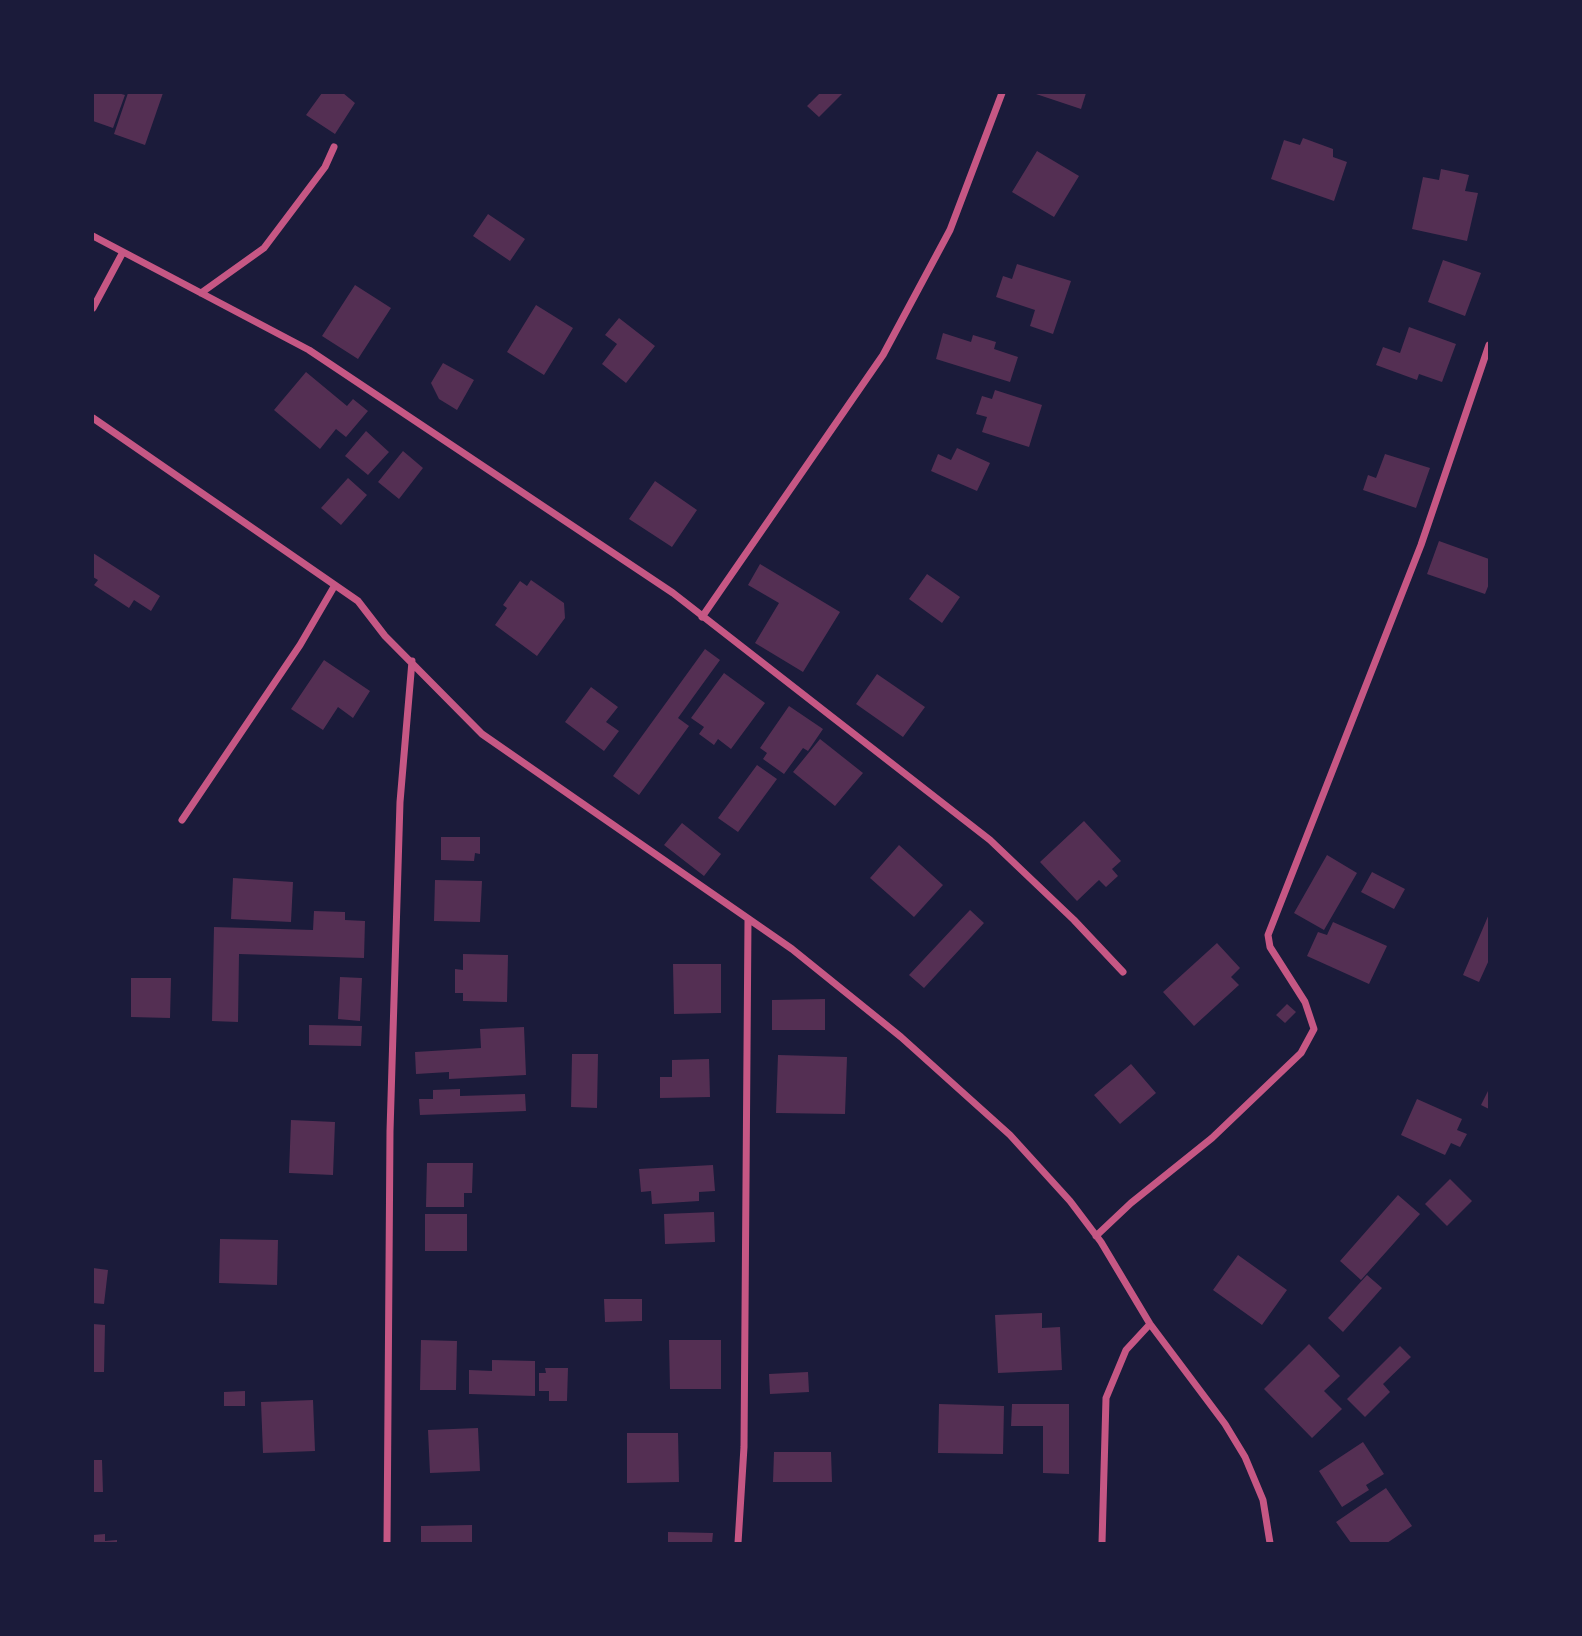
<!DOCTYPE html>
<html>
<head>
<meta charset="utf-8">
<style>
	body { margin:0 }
	#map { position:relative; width:1582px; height:1636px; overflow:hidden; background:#1b1b3a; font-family:"Sofia Sans Condensed",sans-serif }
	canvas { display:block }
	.frame { position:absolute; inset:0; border:94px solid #1b1b3a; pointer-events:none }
</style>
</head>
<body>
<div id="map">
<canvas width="1582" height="1636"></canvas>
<div class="frame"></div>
</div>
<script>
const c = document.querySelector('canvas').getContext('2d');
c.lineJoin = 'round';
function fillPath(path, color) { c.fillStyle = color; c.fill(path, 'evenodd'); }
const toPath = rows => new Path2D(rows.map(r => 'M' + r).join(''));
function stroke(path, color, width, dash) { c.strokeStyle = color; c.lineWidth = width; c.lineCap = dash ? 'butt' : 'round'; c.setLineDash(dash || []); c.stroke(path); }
const building = toPath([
	[93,93,118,93,125,95,113,128,93,121],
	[128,93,163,93,145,145,114,134],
	[322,93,343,93,355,103,335,134,306,115],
	[820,93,843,93,819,117,807,106],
	[1033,93,1086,93,1081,109],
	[1303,138,1333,149,1333,157,1347,162,1334,201,1271,179,1284,140,1300,145],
	[1037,151,1079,176,1054,217,1012,192],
	[1441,169,1469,175,1465,191,1478,193,1467,241,1412,229,1423,177,1439,180],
	[488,214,525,239,510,261,473,236],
	[1443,260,1481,273,1465,316,1428,302],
	[1017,264,1071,281,1053,334,1030,326,1035,310,996,297,1003,276,1012,279],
	[355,285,391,308,358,359,322,336],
	[536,305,573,328,544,375,507,352],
	[619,318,655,346,626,383,602,364,617,344,605,335],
	[1409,327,1456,344,1442,382,1419,374,1417,380,1376,365,1383,347,1400,353],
	[943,333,971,342,973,335,996,342,994,349,1018,357,1010,382,936,359],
	[443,363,474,380,457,410,439,399,431,383],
	[306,372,347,406,353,399,368,411,346,437,336,429,320,449,274,410],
	[995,390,1042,405,1029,447,982,432,987,417,976,414,982,396,992,399],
	[366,431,389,452,368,475,345,456],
	[957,448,990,463,977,491,931,471,938,454,951,460],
	[403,451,423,468,399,499,378,482],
	[1385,454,1430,468,1416,508,1363,490,1368,475,1376,478],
	[348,478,367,495,341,525,321,508],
	[655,481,697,510,672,547,629,519],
	[1439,541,1489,559,1489,584,1485,594,1427,574],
	[93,553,160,596,151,611,134,600,129,608,94,585,98,580,93,577],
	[760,564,840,612,803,672,755,643,779,603,748,585],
	[927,574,960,597,942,623,909,599],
	[531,580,564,603,565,618,537,656,495,625,507,608,503,605,520,581,527,586],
	[705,649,720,660,678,718,689,726,639,795,613,776],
	[324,660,370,691,353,718,338,707,323,730,291,709],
	[724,673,765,703,731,749,718,739,714,745,699,734,704,727,691,718],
	[877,674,925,707,903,737,856,704],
	[591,687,618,707,606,722,619,731,604,751,565,722],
	[789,706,823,729,808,751,803,748,784,774,763,759,767,753,760,748],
	[820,739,863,773,835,806,793,772],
	[757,765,777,779,738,832,718,818],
	[1084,821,1121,861,1112,869,1118,876,1106,887,1099,880,1077,901,1040,862],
	[682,823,721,854,704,876,664,845],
	[441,837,480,837,480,854,475,853,474,861,441,860],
	[899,845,943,885,914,917,870,878],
	[1327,855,1357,873,1324,930,1294,913],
	[1372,872,1405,889,1394,909,1361,892],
	[233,878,293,882,291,922,231,919],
	[435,880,482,881,480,922,434,921],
	[970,910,984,923,924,988,909,975],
	[314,911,345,912,345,920,365,921,364,958,239,954,238,1022,212,1021,214,927,313,930],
	[1489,914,1489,960,1479,982,1463,975],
	[1333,922,1387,946,1369,984,1307,956,1318,932,1327,935],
	[1217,943,1240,968,1231,977,1239,985,1194,1026,1163,992],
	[463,954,508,955,507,1002,463,1001,463,993,455,993,455,969,463,970],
	[673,964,721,964,721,1013,674,1014],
	[340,977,362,978,360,1021,338,1019],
	[131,978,171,978,170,1018,131,1017],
	[825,999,825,1030,772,1030,772,1000],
	[1287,1004,1296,1012,1285,1023,1276,1015],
	[309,1025,362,1026,361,1046,309,1045],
	[524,1027,526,1075,449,1079,449,1072,416,1074,415,1052,481,1048,480,1029],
	[572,1054,598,1054,597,1108,571,1107],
	[778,1055,847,1057,845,1114,776,1113],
	[709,1059,710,1097,660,1098,660,1077,672,1077,672,1060],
	[1131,1064,1156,1093,1120,1124,1094,1095],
	[460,1089,460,1096,525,1094,526,1111,420,1115,419,1099,433,1099,433,1090],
	[1489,1089,1489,1109,1481,1105],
	[1417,1099,1462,1119,1457,1130,1467,1134,1460,1147,1451,1143,1445,1155,1401,1135],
	[291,1120,335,1122,333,1175,289,1173],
	[427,1163,473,1163,472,1193,464,1193,464,1207,426,1207],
	[713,1165,715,1191,699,1192,699,1201,652,1204,651,1191,641,1192,639,1169],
	[1450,1179,1472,1201,1447,1226,1425,1204],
	[1398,1195,1420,1214,1361,1280,1340,1261],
	[714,1212,715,1242,665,1244,664,1214],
	[425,1214,467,1214,467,1251,425,1251],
	[220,1239,278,1240,277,1285,219,1283],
	[1238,1255,1287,1290,1262,1325,1213,1290],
	[93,1268,108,1270,104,1304,93,1303],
	[1367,1275,1382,1288,1343,1332,1328,1318],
	[604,1299,642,1299,642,1321,605,1322],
	[1042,1313,1042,1328,1060,1327,1062,1370,998,1373,995,1315],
	[93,1324,105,1325,104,1372,93,1372],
	[421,1340,457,1341,456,1390,420,1390],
	[669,1340,721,1340,721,1389,670,1389],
	[1309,1344,1340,1376,1324,1391,1342,1409,1312,1438,1264,1389],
	[1400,1346,1411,1357,1383,1384,1390,1392,1365,1417,1347,1399],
	[492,1360,535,1361,535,1396,469,1394,469,1370,492,1371],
	[545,1368,568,1368,567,1401,549,1401,549,1391,539,1391,539,1373,546,1373],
	[808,1372,809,1392,770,1394,769,1374],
	[245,1391,245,1406,224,1406,224,1392],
	[313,1400,315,1451,263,1453,261,1402],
	[939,1404,1004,1406,1003,1454,938,1453],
	[1012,1404,1069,1404,1069,1474,1043,1473,1043,1426,1011,1426],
	[478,1428,480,1471,430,1473,428,1430],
	[627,1433,678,1433,679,1482,627,1483],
	[1363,1442,1384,1474,1366,1485,1369,1490,1342,1507,1319,1471],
	[774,1452,831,1452,832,1482,773,1482],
	[93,1460,102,1460,103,1492,93,1492],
	[1386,1488,1412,1526,1387,1543,1351,1543,1336,1522],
	[472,1525,472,1543,421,1543,421,1526],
	[668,1532,713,1533,712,1543,668,1543],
	[105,1534,105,1541,117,1540,117,1543,93,1543,93,1535]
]);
const minor = toPath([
	[93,236,309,350,673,593,990,840,1074,920,1123,972],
	[201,293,264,248,325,167,334,147],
	[93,308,123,252],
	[93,418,358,601,385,636,482,734,792,949,901,1037,1010,1135,1070,1201,1101,1242,1150,1324,1225,1424,1245,1457,1263,1500,1270,1543],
	[702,617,883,355,950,230,1002,93],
	[182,820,300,645,335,585],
	[1096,1236,1131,1203,1212,1138,1301,1053,1314,1029,1305,1002,1270,947,1268,935,1421,545,1489,345],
	[387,1543,390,1131,400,802,412,661],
	[738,1543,744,1447,748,919],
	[1102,1543,1106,1398,1126,1350,1150,1324]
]);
fillPath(building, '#542f53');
stroke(minor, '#c65784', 7);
</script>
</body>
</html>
